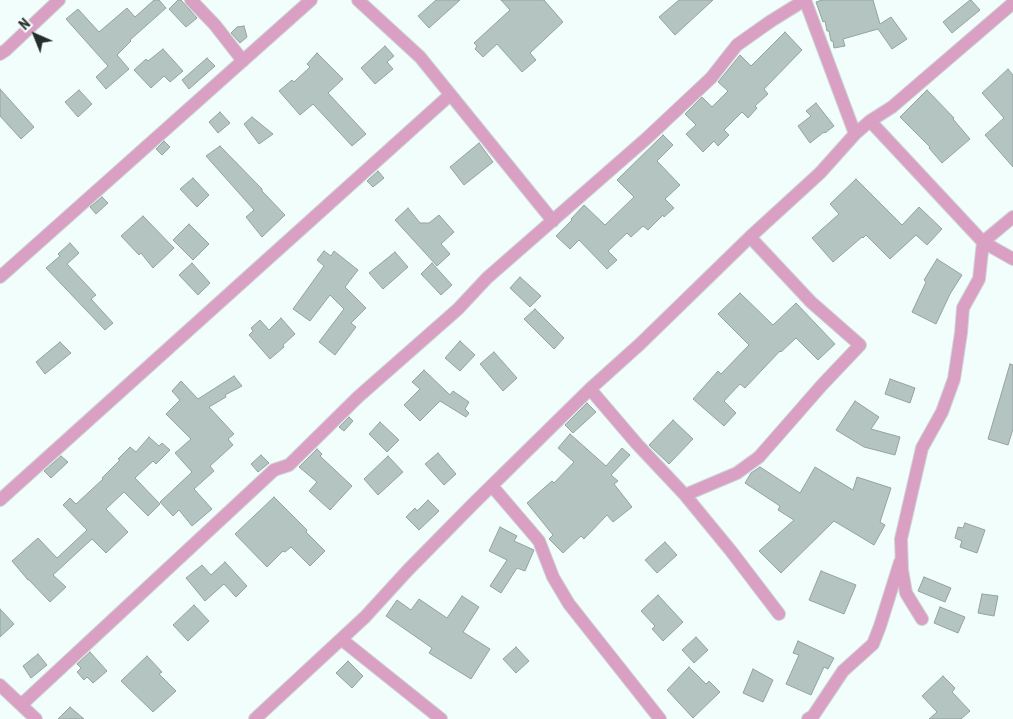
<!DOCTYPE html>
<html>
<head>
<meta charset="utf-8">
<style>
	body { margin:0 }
	#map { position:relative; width:1013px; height:719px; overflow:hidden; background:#f1fefc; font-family:"Roboto Condensed",sans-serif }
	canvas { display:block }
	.north { position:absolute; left:10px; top:10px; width:50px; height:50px; -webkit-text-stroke:4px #f1fefc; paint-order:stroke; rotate:316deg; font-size:14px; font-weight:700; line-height:20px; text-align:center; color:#262d2b }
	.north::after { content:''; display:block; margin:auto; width:18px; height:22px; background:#262d2b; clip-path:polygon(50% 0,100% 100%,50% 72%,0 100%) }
</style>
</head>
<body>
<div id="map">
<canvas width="1013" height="719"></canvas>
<div class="north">N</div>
</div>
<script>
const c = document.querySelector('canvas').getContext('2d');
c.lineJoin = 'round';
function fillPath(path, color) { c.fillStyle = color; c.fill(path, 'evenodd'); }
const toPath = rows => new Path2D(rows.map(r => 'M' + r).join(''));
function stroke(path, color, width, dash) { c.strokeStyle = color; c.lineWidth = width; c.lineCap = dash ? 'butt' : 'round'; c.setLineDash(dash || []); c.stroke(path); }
const building = toPath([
	[154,0,159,0,166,8,130,40,131,41,117,55,129,69,106,89,96,77,108,66,66,19,78,9,99,32,127,8,135,17,154,0],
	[178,0,181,0,197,18,186,27,169,9,178,0],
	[436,0,460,0,429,28,418,16,436,0],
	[501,0,544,0,563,22,530,53,536,60,522,72,497,44,483,57,475,49,477,46,474,43,510,10,501,0],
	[679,0,713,0,675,35,659,17,679,0],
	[822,0,873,0,880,24,891,17,907,39,892,49,878,29,843,39,845,46,834,48,833,41,831,41,829,31,827,31,825,21,823,22,816,2,822,0],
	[970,0,971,0,980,10,952,33,943,22,970,0],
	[244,26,247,37,240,43,231,33,237,27,244,26],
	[785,32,802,50,764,89,768,94,755,106,757,108,748,118,742,112,724,130,729,135,718,146,714,141,703,152,686,134,696,125,685,114,702,97,712,107,728,91,718,82,740,55,751,66,785,32],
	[385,46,394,56,387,62,393,69,375,84,361,68,385,46],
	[163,49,183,71,170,82,164,76,151,88,134,70,146,59,148,61,163,49],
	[317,53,343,79,328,93,366,134,352,146,313,104,300,115,279,91,292,80,294,82,310,67,307,64,317,53],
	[207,58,215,66,189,89,182,80,207,58],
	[1008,69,1013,75,1013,167,985,135,1004,118,982,93,1008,69],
	[0,89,34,127,21,139,0,116,0,89],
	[79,90,92,104,78,117,65,102,79,90],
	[927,90,954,118,953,119,970,139,942,163,929,148,930,147,900,117,927,90],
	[816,103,834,126,825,133,824,132,810,143,798,126,811,116,806,111,816,103],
	[220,112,230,123,218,133,209,122,220,112],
	[252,117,273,134,259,144,244,124,252,117],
	[663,135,673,145,657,161,680,185,665,199,674,208,664,217,663,215,648,230,643,226,631,237,627,233,608,251,617,260,607,269,579,240,570,249,556,236,572,220,571,219,584,205,605,225,634,197,617,180,663,135],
	[164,141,170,147,162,155,156,149,164,141],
	[479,143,493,162,464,185,450,167,479,143],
	[220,146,262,189,262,191,285,215,262,237,246,217,254,210,206,156,220,146],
	[378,171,384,178,373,187,367,181,378,171],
	[193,178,209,195,197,207,180,189,193,178],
	[856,179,902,225,919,207,942,229,927,245,916,235,890,259,866,235,863,238,862,237,833,262,812,238,839,214,830,204,856,179],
	[102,197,108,203,96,214,90,207,102,197],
	[408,208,420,223,429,223,439,215,454,232,441,244,450,254,437,266,395,220,408,208],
	[143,216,174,248,153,268,141,253,139,255,121,236,143,216],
	[189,224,209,244,193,260,173,240,189,224],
	[70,243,79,253,67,264,96,295,91,299,113,323,105,330,46,268,60,256,58,254,70,243],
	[324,251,331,256,334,251,358,270,345,287,366,308,351,323,356,327,335,355,319,342,344,309,330,295,310,321,293,309,324,266,317,260,324,251],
	[395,252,408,267,383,289,369,273,395,252],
	[937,259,962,275,950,294,936,324,912,312,926,282,924,280,937,259],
	[192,263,210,283,198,295,179,275,192,263],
	[432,263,452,285,441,295,421,274,432,263],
	[520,277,541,296,530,307,510,288,520,277],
	[740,293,773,325,796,303,835,344,818,360,796,338,781,352,780,351,745,388,740,384,724,401,736,413,724,426,693,399,718,371,721,374,749,345,718,314,740,293],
	[535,309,564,338,554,349,524,319,535,309],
	[281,318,295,334,283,345,284,347,270,359,249,335,253,331,251,328,260,320,269,330,281,318],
	[460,341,475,355,460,371,445,358,460,341],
	[60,342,71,353,45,374,36,362,60,342],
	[494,352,517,378,503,391,480,364,494,352],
	[1010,364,1013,365,1013,429,1008,445,988,439,1010,364],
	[424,370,450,395,453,391,469,402,465,409,469,413,466,417,440,401,420,421,404,405,420,389,412,382,424,370],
	[234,376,242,386,225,395,226,397,209,407,234,434,228,439,233,445,210,466,214,471,194,489,212,509,192,526,179,510,173,516,160,502,192,472,175,453,191,439,166,414,180,400,172,391,181,381,198,399,234,376],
	[890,379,915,388,910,403,885,394,890,379],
	[855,401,879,417,871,429,900,437,895,455,864,447,836,430,855,401],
	[587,403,596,412,573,433,565,425,587,403],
	[349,417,353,421,344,431,339,427,349,417],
	[673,420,693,439,669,464,649,445,673,420],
	[380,422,399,440,387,452,369,434,380,422],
	[570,434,606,466,622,448,630,455,611,475,618,481,614,484,632,507,613,522,607,515,584,539,581,536,563,553,549,539,553,535,527,503,552,481,554,483,574,462,558,448,570,434],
	[149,437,159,446,162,443,170,450,156,464,153,461,135,478,160,504,148,516,124,492,106,509,128,532,106,553,92,539,53,575,66,587,50,602,29,580,28,580,12,561,38,538,57,558,87,530,63,505,70,498,76,504,103,479,102,478,120,460,118,459,130,447,136,452,149,437],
	[317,449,322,454,320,456,352,486,330,510,309,491,317,482,299,467,317,449],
	[438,453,456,474,444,485,425,464,438,453],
	[261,455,269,463,258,472,251,464,261,455],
	[61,456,68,462,51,478,44,471,61,456],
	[388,456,403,472,378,495,364,479,388,456],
	[760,467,800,493,815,467,853,490,857,477,891,488,880,522,885,525,874,545,834,521,781,573,759,551,794,520,778,510,780,506,745,483,751,473,760,467],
	[274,497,307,530,306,532,325,551,310,566,291,547,285,552,283,551,267,567,235,534,274,497],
	[428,500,439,511,419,530,406,517,415,508,417,511,428,500],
	[965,523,985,530,977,553,960,547,962,541,955,538,958,527,963,528,965,523],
	[500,527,517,536,514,541,534,550,525,571,517,568,501,593,490,586,507,560,489,551,500,527],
	[665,542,677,555,657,573,645,560,665,542],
	[225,562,247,586,236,597,224,584,205,601,186,578,202,565,211,575,225,562],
	[821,571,856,585,844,614,809,600,821,571],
	[924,577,951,588,945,602,918,591,924,577],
	[982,594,998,596,994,616,978,613,982,594],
	[658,595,683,622,663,641,652,629,655,626,641,611,658,595],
	[462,596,479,607,463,632,490,649,471,679,429,653,432,648,386,616,397,600,411,610,419,599,447,618,462,596],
	[194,605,209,621,188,641,173,625,194,605],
	[940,607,965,617,958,633,934,623,940,607],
	[0,609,14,624,0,637,0,609],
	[696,637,708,650,694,663,682,650,696,637],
	[798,641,834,658,828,669,824,667,811,695,786,684,799,655,793,653,798,641],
	[516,647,529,661,516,673,503,659,516,647],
	[90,652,107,671,93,683,87,677,84,680,77,672,81,668,77,664,90,652],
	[38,654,47,665,31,678,23,666,38,654],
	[147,656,162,672,159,674,176,691,153,712,121,681,147,656],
	[348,661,363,676,352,688,336,673,348,661],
	[689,667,706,684,709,681,720,692,693,718,667,690,689,667],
	[753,669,773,680,763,702,743,693,753,669],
	[943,676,955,688,952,692,970,711,961,719,929,719,937,712,922,696,943,676],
	[70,707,84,719,58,719,70,707]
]);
const street = toPath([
	[191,0,215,25,243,61],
	[358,0,420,57,553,221],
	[805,0,855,134],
	[0,54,6,50,59,0],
	[870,121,983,242,1013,259],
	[0,277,311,0],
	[590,389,637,444,685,495,731,551,779,614],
	[492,486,539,541,553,577,569,604,660,719],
	[685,495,737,473,759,457,822,385,860,345,811,302,750,237],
	[0,500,450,95],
	[922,619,906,593,902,570,901,539,922,448,942,412,954,379,961,333,963,308,979,279,983,242,1013,217],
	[341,639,441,719],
	[0,685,36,719],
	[21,705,274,470,289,465,358,397,458,309,487,278,647,138,711,78,737,45,771,21,805,0],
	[255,719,365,617,408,570,473,504,590,389,640,344,750,237,820,173,855,134,870,121,892,107,1013,3],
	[808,719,813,716,843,671,873,644,880,626,900,562]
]);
fillPath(building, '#b4c4c1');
stroke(building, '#93a3a0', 1);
stroke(street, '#ccd8d6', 14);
stroke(street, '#daa0c3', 12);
</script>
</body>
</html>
